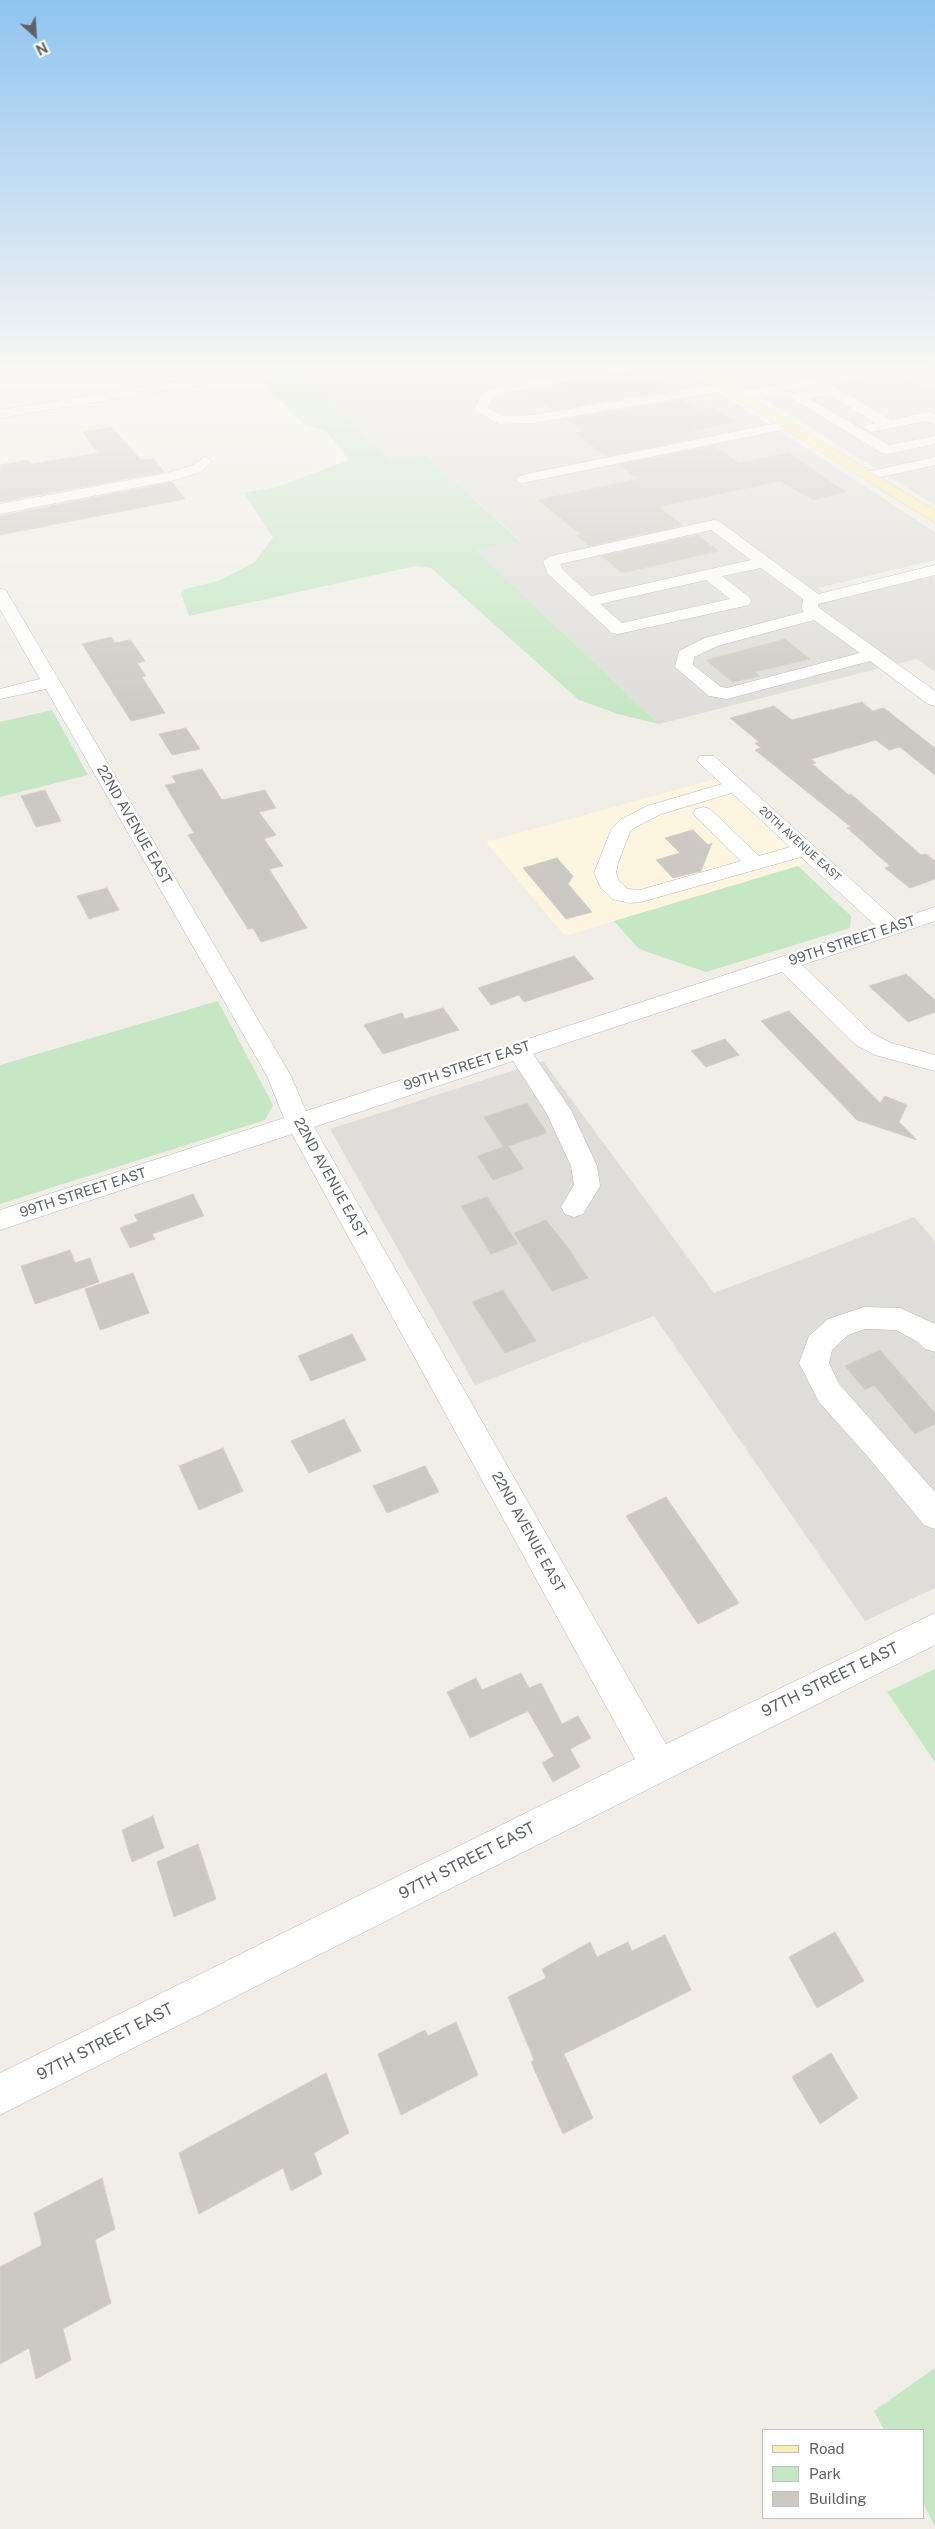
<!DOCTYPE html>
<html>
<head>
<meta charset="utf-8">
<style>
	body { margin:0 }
	#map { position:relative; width:935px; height:2529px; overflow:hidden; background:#f0eee7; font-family:"Public Sans",sans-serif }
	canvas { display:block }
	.legend { position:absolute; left:762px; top:2429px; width:162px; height:90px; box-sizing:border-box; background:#fff; border:1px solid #bfc0c2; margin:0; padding:6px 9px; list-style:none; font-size:15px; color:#5e6267 }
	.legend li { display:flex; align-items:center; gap:10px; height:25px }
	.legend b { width:25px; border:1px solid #bfc0c2 }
	.north { position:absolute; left:10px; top:10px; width:50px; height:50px; -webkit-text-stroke:4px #fff; paint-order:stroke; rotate:154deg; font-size:14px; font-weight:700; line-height:20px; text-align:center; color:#5e6267 }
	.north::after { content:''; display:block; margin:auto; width:18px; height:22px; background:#5e6267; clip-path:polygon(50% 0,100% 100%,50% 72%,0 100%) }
</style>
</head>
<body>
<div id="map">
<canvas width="935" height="2529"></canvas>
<ul class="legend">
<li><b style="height:6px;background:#fdefaf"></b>Road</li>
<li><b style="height:14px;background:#c5e7c4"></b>Park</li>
<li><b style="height:14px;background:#ccc9c4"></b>Building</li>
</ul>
<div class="north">N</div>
</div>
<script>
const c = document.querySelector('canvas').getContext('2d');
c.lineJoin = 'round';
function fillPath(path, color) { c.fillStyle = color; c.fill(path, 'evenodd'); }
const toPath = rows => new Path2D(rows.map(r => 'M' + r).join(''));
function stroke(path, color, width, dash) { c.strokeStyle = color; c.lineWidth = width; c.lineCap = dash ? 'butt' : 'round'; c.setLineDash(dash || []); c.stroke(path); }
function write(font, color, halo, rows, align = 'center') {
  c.font = font + ' "Public Sans",sans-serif'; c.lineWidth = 5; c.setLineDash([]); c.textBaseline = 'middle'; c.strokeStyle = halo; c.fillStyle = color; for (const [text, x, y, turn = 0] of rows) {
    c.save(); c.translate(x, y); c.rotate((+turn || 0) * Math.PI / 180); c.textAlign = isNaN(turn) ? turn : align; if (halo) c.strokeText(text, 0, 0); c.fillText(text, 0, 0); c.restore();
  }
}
const commercial = toPath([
	[719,778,809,863,565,936,486,842]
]);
const industrial = toPath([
	[312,367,544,367,559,377,620,367,681,367,935,532,935,560,818,588,835,600,935,576,935,672,917,659,659,724,476,550,520,540,426,455,391,461,294,370],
	[705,367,877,367,744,391],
	[897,372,935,393,935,505,762,398],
	[543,1061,714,1293,914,1217,935,1241,935,1588,865,1621,654,1316,475,1385,330,1129]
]);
const green = toPath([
	[297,372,391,461,426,455,520,541,476,550,659,724,618,714,579,700,431,568,416,566,189,616,181,594,185,589,218,581,255,562,273,537,244,493,277,487,349,460,326,431,303,424,259,380],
	[52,710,88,775,0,797,0,722],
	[798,866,851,916,850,928,706,972,639,949,614,921],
	[218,1001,273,1105,265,1120,0,1204,0,1065],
	[935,1669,935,1762,887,1692],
	[935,2368,935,2526,924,2505,924,2430,884,2430,874,2411]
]);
const building = toPath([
	[554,367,593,367,563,373,554,367],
	[634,369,668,390,554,410,527,391,626,373,634,369],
	[682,400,697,409,711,407,736,422,692,431,700,437,606,456,575,433,584,431,567,419,682,400],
	[112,427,141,460,154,459,164,472,0,502,0,465,28,460,31,464,98,453,83,432,112,427],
	[714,446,739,463,789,453,846,492,813,500,780,481,658,507,683,525,589,546,576,535,580,534,538,500,638,479,619,465,714,446],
	[172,482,185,499,0,535,0,516,172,482],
	[697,535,719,551,622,573,602,556,697,535],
	[111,637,115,643,130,640,135,646,145,661,137,663,146,676,142,677,165,713,131,721,82,644,111,637],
	[785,639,810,659,755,672,760,676,732,682,706,660,785,639],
	[862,702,873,711,884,708,935,748,935,775,900,747,889,750,876,740,811,759,816,763,812,764,849,795,851,794,921,855,926,854,935,861,935,879,910,888,885,868,890,866,847,828,851,827,755,750,761,748,755,743,759,742,730,718,774,706,792,720,862,702],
	[186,728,200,749,172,755,159,734,186,728],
	[202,769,222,800,265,790,276,808,259,812,276,835,264,839,283,866,269,869,307,928,261,942,253,928,248,929,188,835,194,833,165,785,176,783,172,776,202,769],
	[45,790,61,821,36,827,21,796,45,790],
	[693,830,708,845,712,843,701,871,673,878,656,860,680,853,665,838,693,830],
	[557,858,573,876,568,884,592,912,566,919,523,868,557,858],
	[107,888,119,910,89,919,77,896,107,888],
	[574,956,594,979,524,1002,519,995,491,1005,478,988,574,956],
	[906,974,935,1000,935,1012,908,1022,869,986,906,974],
	[443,1008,459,1030,383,1054,364,1025,402,1013,405,1019,443,1008],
	[789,1011,880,1103,885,1096,907,1105,899,1122,917,1140,857,1120,761,1021,789,1011],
	[725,1039,739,1055,706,1067,691,1051,725,1039],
	[527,1103,547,1133,508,1146,524,1169,493,1180,477,1156,503,1147,484,1117,527,1103],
	[193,1194,204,1216,152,1234,155,1239,130,1248,120,1228,138,1221,134,1215,193,1194],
	[487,1197,518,1244,491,1254,461,1206,487,1197],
	[546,1220,569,1249,588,1278,552,1291,514,1233,546,1220],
	[70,1250,75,1263,90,1258,99,1282,35,1304,21,1266,70,1250],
	[133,1273,149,1313,100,1330,85,1289,133,1273],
	[503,1290,536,1341,505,1353,472,1302,503,1290],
	[352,1334,366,1360,311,1381,298,1356,352,1334],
	[880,1350,935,1413,935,1424,915,1434,874,1385,865,1390,845,1366,880,1350],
	[344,1419,361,1451,309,1473,291,1441,344,1419],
	[223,1448,243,1491,199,1510,179,1466,223,1448],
	[425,1466,439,1492,387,1513,373,1486,425,1466],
	[666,1497,739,1603,698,1624,626,1516,666,1497],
	[521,1673,529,1688,541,1683,562,1724,578,1716,591,1738,570,1749,580,1767,553,1782,542,1763,554,1756,528,1711,470,1738,447,1692,476,1678,482,1690,521,1673],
	[153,1816,164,1848,132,1862,122,1830,153,1816],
	[198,1844,216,1899,174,1917,157,1862,198,1844],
	[835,1932,864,1981,817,2008,789,1957,835,1932],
	[665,1935,691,1990,564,2054,593,2118,563,2134,531,2062,534,2060,508,1997,546,1978,542,1969,590,1942,597,1957,628,1942,632,1951,665,1935],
	[456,2022,478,2075,401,2115,378,2054,425,2030,428,2036,456,2022],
	[831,2053,858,2098,820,2124,792,2077,831,2053],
	[326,2073,349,2133,314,2153,322,2174,291,2191,283,2168,199,2214,179,2153,326,2073],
	[102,2178,115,2229,95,2240,111,2303,63,2329,71,2360,36,2379,29,2348,0,2364,0,2267,42,2245,34,2213,102,2178]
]);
const minor = toPath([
	[263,367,292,367,285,371,0,418,0,410,263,367],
	[606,367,633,367,626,371,509,392,492,398,488,408,502,416,533,415,724,383,731,387,724,391,533,423,499,424,474,410,481,393,501,386,606,367],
	[645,367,661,367,681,381,679,384,669,384,645,367],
	[743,367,758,367,751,371,743,367],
	[875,367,901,367,894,371,829,383,891,420,928,412,935,414,935,424,926,421,871,432,864,428,866,425,876,423,830,395,810,399,889,445,935,436,935,444,887,454,882,453,790,397,792,394,819,389,814,386,739,400,732,396,739,392,875,367],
	[787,421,792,422,794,425,792,428,522,483,515,479,522,475,787,421],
	[205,457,212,461,201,472,175,480,0,514,0,504,167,473,191,466,205,457],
	[935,457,935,465,867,480,860,476,862,473,935,457],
	[714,520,720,522,818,594,935,565,935,575,818,604,818,607,935,691,935,706,928,704,870,661,727,699,709,696,675,667,679,651,705,638,804,612,802,609,803,599,761,568,722,576,749,597,751,601,749,605,618,634,612,633,548,574,543,561,551,556,714,520],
	[711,530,751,560,591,596,562,569,560,564,711,530],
	[706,580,730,599,622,623,600,604,706,580],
	[814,620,860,653,727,688,721,687,693,665,694,657,717,646,814,620],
	[0,589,6,590,8,594,60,682,291,1076,306,1111,876,926,801,857,641,902,630,903,612,899,601,888,594,873,611,830,620,820,647,806,722,784,700,764,697,760,700,756,714,756,896,920,935,907,935,921,802,965,872,1033,891,1043,935,1055,935,1071,875,1055,856,1045,782,972,533,1054,571,1110,597,1166,600,1186,583,1214,574,1217,565,1214,561,1207,574,1185,571,1166,546,1112,513,1061,314,1127,666,1744,935,1613,935,1645,0,2115,0,2073,635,1759,292,1134,0,1230,0,1210,284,1118,267,1076,46,689,0,699,0,689,40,679,0,609,0,589],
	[732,793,790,847,759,856,710,809,703,807,696,809,693,813,696,817,741,861,640,890,628,889,619,881,616,873,618,863,630,832,634,828,661,814,732,793],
	[864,1307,900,1308,935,1324,935,1352,925,1349,918,1342,896,1330,865,1329,848,1335,832,1350,829,1363,839,1384,935,1492,935,1529,924,1525,869,1458,819,1402,799,1363,809,1336,828,1319,864,1307]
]);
const major = toPath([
	[685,367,701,367,935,511,935,523,685,367]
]);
const rail = toPath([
	[897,367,935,390]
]);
const farStreetnames = [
	["20TH AVENUE EAST",800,844,42]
];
const streetNames = [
	["22ND AVENUE EAST",134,825,60],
	["99TH STREET EAST",852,941,-18],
	["99TH STREET EAST",467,1066,-18],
	["22ND AVENUE EAST",330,1178,61],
	["99TH STREET EAST",83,1193,-18],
	["22ND AVENUE EAST",528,1532,61]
];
const nearStreetnames = [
	["97TH STREET EAST",830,1680,-26],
	["97TH STREET EAST",467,1861,-27],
	["97TH STREET EAST",105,2042,-27]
];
fillPath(commercial, '#fdf5df');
fillPath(industrial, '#dfddd9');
fillPath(green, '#c5e7c4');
fillPath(building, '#ccc9c4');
stroke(building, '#d5d0c5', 1);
stroke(minor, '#b4b7bb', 1);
stroke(major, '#efc461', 1);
fillPath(minor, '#fff');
fillPath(major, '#fdefaf');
stroke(rail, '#b5b6b7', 2, [0.5, 3]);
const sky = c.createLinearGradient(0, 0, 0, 721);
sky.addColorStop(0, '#8fc4f0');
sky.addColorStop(0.51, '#f8f7f4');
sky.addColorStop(1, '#f8f7f400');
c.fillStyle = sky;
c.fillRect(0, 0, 935, 721);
write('11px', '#5e6267', '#fff', farStreetnames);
write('14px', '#5e6267', '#fff', streetNames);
write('16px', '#5e6267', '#fff', nearStreetnames);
</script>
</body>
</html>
